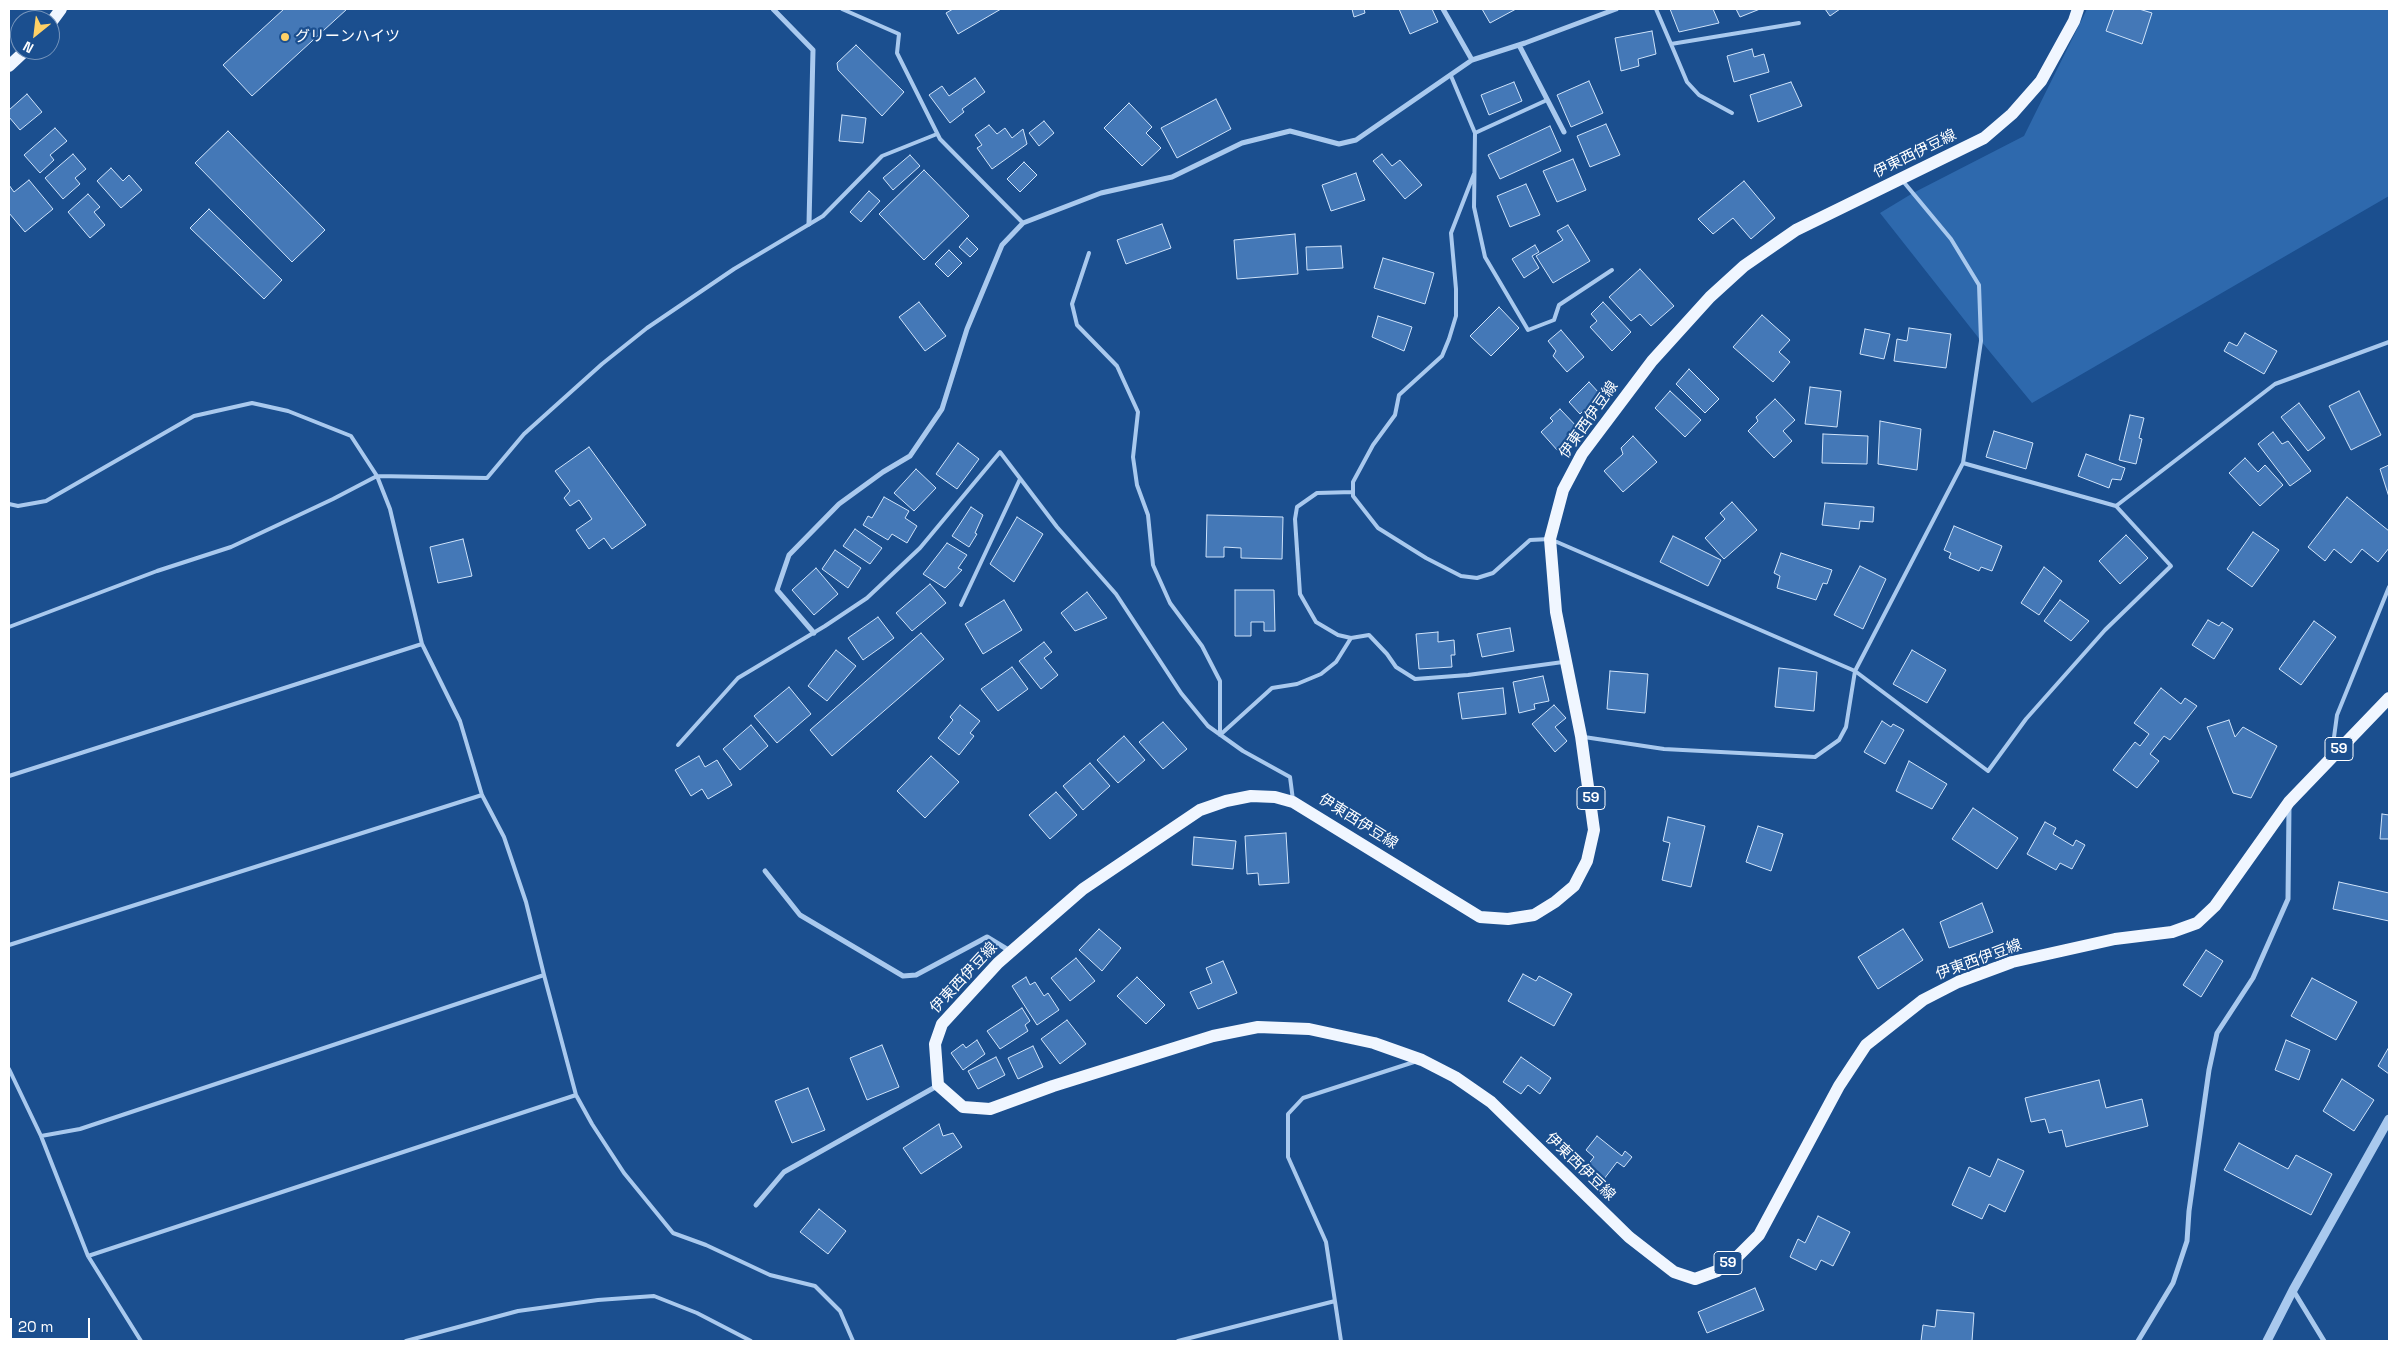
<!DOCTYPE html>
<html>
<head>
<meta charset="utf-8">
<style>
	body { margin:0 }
	#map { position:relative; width:2398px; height:1350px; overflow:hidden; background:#1b4f8f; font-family:"Space Grotesk",sans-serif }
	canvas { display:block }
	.frame { position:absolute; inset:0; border:10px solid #fff; pointer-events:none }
	.north { position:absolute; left:10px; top:10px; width:50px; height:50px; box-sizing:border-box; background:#1b4f8f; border:1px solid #7695bc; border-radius:50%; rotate:209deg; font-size:14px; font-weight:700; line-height:20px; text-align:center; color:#fff }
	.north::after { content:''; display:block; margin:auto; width:18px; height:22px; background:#ffd166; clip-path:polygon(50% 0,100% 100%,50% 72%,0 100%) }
	.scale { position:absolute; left:10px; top:1318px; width:80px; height:22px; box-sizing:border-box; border:2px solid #fff; border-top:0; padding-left:6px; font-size:15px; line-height:18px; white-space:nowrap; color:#fff; -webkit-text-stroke:4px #1b4f8f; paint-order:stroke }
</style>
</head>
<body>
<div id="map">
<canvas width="2398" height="1350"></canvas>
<div class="frame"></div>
<div class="north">N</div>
<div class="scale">20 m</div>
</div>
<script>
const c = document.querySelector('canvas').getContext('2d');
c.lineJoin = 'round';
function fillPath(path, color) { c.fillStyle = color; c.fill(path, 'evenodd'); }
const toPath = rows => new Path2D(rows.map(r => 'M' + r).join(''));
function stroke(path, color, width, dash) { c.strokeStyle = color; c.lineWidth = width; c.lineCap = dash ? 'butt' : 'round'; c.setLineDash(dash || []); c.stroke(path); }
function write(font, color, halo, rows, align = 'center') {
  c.font = font + ' "Space Grotesk","Noto Sans JP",sans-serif'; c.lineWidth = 4.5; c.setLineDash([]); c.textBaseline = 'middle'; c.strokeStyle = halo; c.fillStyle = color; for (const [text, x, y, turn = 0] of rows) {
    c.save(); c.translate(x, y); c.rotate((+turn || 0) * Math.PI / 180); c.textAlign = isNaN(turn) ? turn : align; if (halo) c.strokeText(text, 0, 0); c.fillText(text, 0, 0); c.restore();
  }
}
const green = toPath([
	[2087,9,2389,9,2389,196,2032,403,1981,341,1880,213,1913,193,2024,136]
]);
const building = toPath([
	[284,9,347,9,252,96,223,65,284,9],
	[953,9,1001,9,958,34,946,13,953,9],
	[1352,9,1364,9,1365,13,1354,17,1352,9],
	[1399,9,1432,9,1438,22,1410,34,1399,9],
	[1482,9,1516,9,1490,23,1482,9],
	[1670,9,1713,9,1719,23,1679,32,1670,9],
	[1736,9,1760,9,1740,17,1736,9],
	[1825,9,1840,9,1830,16,1825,9],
	[2114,9,2139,9,2152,13,2142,44,2106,31,2114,9],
	[1652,31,1656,54,1638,59,1639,66,1621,71,1615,38,1652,31],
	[856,45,904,92,882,116,838,70,837,63,856,45],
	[1752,49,1754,57,1764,54,1769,72,1734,82,1727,56,1752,49],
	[975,78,985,92,962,109,964,112,950,123,929,95,942,86,949,96,975,78],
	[1589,81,1603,113,1571,127,1557,95,1589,81],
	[1514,82,1522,101,1489,115,1481,95,1514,82],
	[1791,82,1802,106,1758,122,1750,95,1791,82],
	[27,94,42,112,20,130,9,117,9,110,27,94],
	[1216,99,1231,129,1177,158,1161,128,1216,99],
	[1129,103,1152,127,1146,133,1161,148,1142,166,1104,128,1129,103],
	[842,115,866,118,863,143,839,141,842,115],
	[1044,121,1054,133,1039,146,1029,133,1044,121],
	[1606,124,1620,155,1590,167,1577,136,1606,124],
	[989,125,997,134,1005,128,1012,138,1023,129,1027,144,992,169,977,148,982,145,975,135,989,125],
	[1550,126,1561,151,1500,179,1488,155,1550,126],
	[55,128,67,141,50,155,54,160,40,173,24,155,55,128],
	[228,131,325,230,292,262,195,163,228,131],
	[73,154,86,169,75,178,80,184,63,199,45,178,73,154],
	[1382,154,1392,166,1400,160,1422,185,1405,199,1373,161,1382,154],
	[910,155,920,166,893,190,883,178,910,155],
	[1573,159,1586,190,1557,202,1543,171,1573,159],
	[1024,162,1037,175,1020,192,1007,179,1024,162],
	[111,168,123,181,129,175,142,190,121,208,97,181,111,168],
	[924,170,969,216,924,260,879,214,924,170],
	[1356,173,1365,200,1331,211,1322,185,1356,173],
	[29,180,53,209,25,232,9,213,9,185,14,192,29,180],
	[1744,181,1775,218,1751,239,1733,218,1713,234,1698,219,1744,181],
	[1526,184,1540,215,1510,227,1497,196,1526,184],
	[869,191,880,201,861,222,850,212,869,191],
	[88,194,100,207,94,212,105,225,90,238,68,212,88,194],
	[209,209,282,280,264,299,190,228,209,209],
	[1162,224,1171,248,1126,264,1117,240,1162,224],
	[1568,225,1590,261,1553,283,1536,256,1563,240,1557,231,1568,225],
	[1295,234,1298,274,1237,279,1234,240,1295,234],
	[967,238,978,249,970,257,959,247,967,238],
	[1535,245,1539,252,1532,256,1539,268,1524,278,1512,259,1535,245],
	[1341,246,1343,268,1307,270,1306,247,1341,246],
	[949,250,962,263,948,277,935,264,949,250],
	[1383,258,1434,273,1425,304,1374,288,1383,258],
	[1640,269,1674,306,1651,326,1640,314,1631,321,1609,297,1640,269],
	[919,302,946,336,925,351,899,317,919,302],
	[1603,302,1631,332,1612,351,1590,327,1597,321,1591,314,1603,302],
	[1499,307,1519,328,1491,356,1470,336,1499,307],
	[1762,315,1790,340,1779,352,1790,362,1773,382,1733,347,1762,315],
	[1378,316,1412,327,1404,351,1372,337,1378,316],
	[1909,328,1951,334,1946,368,1894,361,1897,339,1907,341,1909,328],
	[1865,329,1890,334,1884,359,1860,354,1865,329],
	[1561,330,1584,357,1567,372,1553,356,1556,351,1548,341,1561,330],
	[2245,333,2277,351,2264,374,2224,351,2229,342,2237,346,2245,333],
	[1689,369,1719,399,1705,413,1676,384,1689,369],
	[1589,382,1600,394,1580,414,1569,402,1589,382],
	[1810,387,1841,391,1837,427,1805,424,1810,387],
	[1670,391,1701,420,1685,437,1655,408,1670,391],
	[2359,391,2381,435,2351,450,2329,406,2359,391],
	[1775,399,1795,420,1783,431,1792,441,1774,458,1748,431,1758,421,1756,417,1775,399],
	[2299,403,2325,438,2308,451,2281,417,2299,403],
	[1560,409,1580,430,1558,451,1541,432,1553,421,1550,418,1560,409],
	[2130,415,2144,418,2139,438,2142,439,2136,464,2119,460,2130,415],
	[1880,421,1921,429,1917,470,1878,464,1880,421],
	[1994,431,2033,443,2026,469,1986,457,1994,431],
	[2273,432,2282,444,2288,441,2311,471,2290,486,2258,444,2273,432],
	[1823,434,1868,436,1867,464,1822,463,1823,434],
	[1633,436,1657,462,1623,492,1604,471,1623,454,1621,448,1633,436],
	[958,443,979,459,957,489,936,474,958,443],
	[589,447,646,525,612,549,604,538,589,549,576,530,592,519,579,500,570,506,564,498,570,491,555,471,589,447],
	[2086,454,2125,468,2121,480,2112,479,2109,488,2078,476,2086,454],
	[2245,458,2258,472,2265,465,2283,485,2260,506,2229,473,2245,458],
	[2389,465,2389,497,2380,469,2389,465],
	[916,469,936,488,914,511,894,493,916,469],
	[884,497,909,511,905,518,917,526,907,543,892,534,888,540,863,525,868,516,872,518,884,497],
	[2347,497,2389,531,2389,548,2378,562,2362,549,2351,563,2334,549,2325,561,2308,547,2347,497],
	[1732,502,1757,530,1724,559,1705,538,1725,519,1720,513,1732,502],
	[1825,503,1874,507,1873,522,1860,521,1859,529,1822,525,1825,503],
	[971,507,983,515,975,533,977,534,969,547,952,536,971,507],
	[1207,515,1283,517,1282,559,1241,558,1241,548,1224,547,1224,557,1206,557,1207,515],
	[1017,517,1043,534,1014,582,990,564,1017,517],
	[1954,526,2002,546,1992,571,1981,567,1979,571,1949,558,1951,553,1944,550,1954,526],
	[855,529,882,548,870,564,843,546,855,529],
	[2253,532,2279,550,2252,587,2227,569,2253,532],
	[2126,535,2148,558,2120,584,2099,561,2126,535],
	[1673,536,1721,560,1708,586,1660,562,1673,536],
	[463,539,472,576,438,583,430,547,463,539],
	[947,543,967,555,958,568,962,570,945,588,923,574,947,543],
	[835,550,861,568,848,588,822,569,835,550],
	[1781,553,1832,570,1827,584,1823,583,1816,600,1777,588,1780,576,1774,573,1781,553],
	[1860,566,1886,579,1863,629,1834,615,1860,566],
	[2044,567,2062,581,2039,615,2021,603,2044,567],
	[816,568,838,594,814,615,792,590,816,568],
	[930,584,946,603,912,631,896,613,930,584],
	[1235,590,1274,590,1275,631,1264,631,1264,622,1251,622,1251,636,1235,636,1235,590],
	[1087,592,1107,618,1075,631,1061,613,1087,592],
	[1004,600,1022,630,983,654,965,624,1004,600],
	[2060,600,2089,621,2071,641,2044,621,2060,600],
	[878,617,894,638,863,660,848,638,878,617],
	[2208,620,2219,626,2222,622,2233,629,2214,659,2192,645,2208,620],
	[2314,621,2336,637,2301,685,2279,669,2314,621],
	[1510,628,1514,651,1482,657,1477,634,1510,628],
	[1438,632,1438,642,1454,640,1455,655,1451,655,1452,667,1419,669,1416,634,1438,632],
	[921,633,944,659,832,756,810,730,921,633],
	[1044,642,1052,652,1044,658,1058,675,1041,689,1019,661,1044,642],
	[836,650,856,666,827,701,808,686,836,650],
	[1912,650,1946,670,1927,703,1893,684,1912,650],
	[1012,667,1028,689,998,711,981,689,1012,667],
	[1779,668,1817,672,1814,711,1775,707,1779,668],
	[1610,671,1648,674,1645,713,1607,709,1610,671],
	[1543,676,1549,701,1534,704,1535,709,1519,713,1513,682,1543,676],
	[789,687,811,714,777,743,754,716,789,687],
	[1503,688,1506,714,1462,719,1458,693,1503,688],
	[2161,688,2181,704,2185,698,2197,706,2170,740,2164,736,2150,754,2159,761,2137,788,2113,770,2135,742,2140,746,2149,734,2134,723,2161,688],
	[960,705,980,721,970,733,974,736,959,755,938,738,953,720,950,717,960,705],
	[1554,705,1566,718,1555,727,1567,741,1555,752,1532,724,1554,705],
	[2229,720,2235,737,2243,727,2277,746,2251,798,2233,793,2207,727,2229,720],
	[1882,721,1891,727,1893,724,1904,730,1885,764,1864,752,1882,721],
	[1163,722,1187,749,1163,769,1139,742,1163,722],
	[751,725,768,746,740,770,723,749,751,725],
	[1124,736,1145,760,1118,783,1097,760,1124,736],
	[699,756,705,767,717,760,732,785,708,799,702,789,691,796,675,770,699,756],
	[931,756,959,782,925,818,897,791,931,756],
	[1909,761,1947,784,1932,809,1896,791,1909,761],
	[1090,763,1110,786,1083,810,1063,786,1090,763],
	[1056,792,1077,815,1050,839,1029,815,1056,792],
	[1973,808,2018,838,1997,869,1952,839,1973,808],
	[2382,814,2389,815,2389,839,2380,839,2382,814],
	[1668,817,1705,826,1691,887,1662,880,1670,843,1663,841,1668,817],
	[2045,822,2056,828,2053,834,2073,846,2076,840,2085,845,2072,869,2060,863,2056,870,2027,854,2045,822],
	[1758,826,1783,834,1771,871,1746,862,1758,826],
	[1286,833,1289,883,1259,885,1258,873,1247,874,1245,836,1286,833],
	[1194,837,1236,841,1233,869,1192,865,1194,837],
	[2339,882,2389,893,2389,921,2333,909,2339,882],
	[1982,903,1993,932,1949,948,1940,922,1982,903],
	[1099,929,1121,948,1102,971,1079,950,1099,929],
	[1903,929,1923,960,1878,989,1858,957,1903,929],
	[2206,950,2223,961,2201,997,2183,985,2206,950],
	[1076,958,1095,981,1070,1001,1051,978,1076,958],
	[1223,961,1237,993,1198,1009,1190,992,1212,983,1206,968,1223,961],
	[1523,974,1536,981,1539,976,1572,994,1554,1026,1508,1001,1523,974],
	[1026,977,1030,985,1035,982,1044,996,1048,993,1059,1010,1037,1025,1012,986,1026,977],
	[1137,977,1165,1005,1146,1024,1117,996,1137,977],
	[2312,978,2357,1002,2336,1040,2291,1016,2312,978],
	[1022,1008,1030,1021,1025,1025,1028,1031,1000,1049,987,1031,1022,1008],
	[1067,1020,1086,1044,1060,1064,1041,1039,1067,1020],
	[977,1040,985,1054,963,1070,951,1053,963,1044,966,1048,977,1040],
	[2286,1040,2310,1050,2299,1080,2275,1070,2286,1040],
	[882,1045,899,1087,867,1100,850,1058,882,1045],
	[1033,1046,1043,1067,1018,1079,1008,1058,1033,1046],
	[2389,1047,2389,1074,2378,1066,2389,1047],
	[996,1057,1005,1075,978,1089,968,1071,996,1057],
	[1521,1057,1551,1078,1540,1094,1528,1085,1521,1094,1503,1082,1521,1057],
	[2342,1079,2374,1100,2354,1131,2323,1111,2342,1079],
	[2099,1080,2106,1108,2142,1099,2148,1126,2066,1147,2062,1130,2049,1133,2045,1119,2031,1122,2025,1098,2099,1080],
	[808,1088,825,1130,792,1143,775,1101,808,1088],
	[939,1124,943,1136,953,1133,962,1147,921,1174,903,1148,939,1124],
	[1597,1136,1622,1156,1625,1151,1632,1157,1624,1167,1617,1162,1604,1179,1587,1166,1594,1157,1586,1150,1597,1136],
	[2239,1143,2288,1169,2296,1155,2332,1174,2311,1215,2224,1170,2239,1143],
	[1998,1159,2024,1171,2005,1212,1989,1204,1982,1219,1952,1205,1969,1167,1990,1177,1998,1159],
	[819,1209,846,1231,828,1254,800,1232,819,1209],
	[1818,1216,1850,1232,1833,1266,1821,1260,1816,1270,1790,1257,1798,1239,1805,1243,1818,1216],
	[1755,1288,1764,1310,1707,1333,1698,1312,1755,1288],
	[1937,1310,1974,1313,1972,1341,1921,1341,1923,1325,1935,1327,1937,1310]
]);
const service = toPath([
	[842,9,899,34,897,53,940,139,1023,223],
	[1656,9,1671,44,1799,23],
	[1671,44,1687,82,1699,95,1732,113],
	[1451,76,1475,133,1474,207,1485,257,1528,330,1554,320,1559,305,1612,270],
	[1475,133,1547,100],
	[1474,174,1451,233,1456,289,1456,316,1449,339,1442,356,1399,395,1395,415,1373,445,1353,482,1353,496,1378,528,1426,558,1461,576,1477,578,1493,573,1530,540,1550,539,1855,671,1988,771,2026,719,2105,630,2171,566,2116,506],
	[1902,180,1951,239,1979,285,1981,341,1963,463,2116,506,2275,384,2389,342],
	[1089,253,1072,304,1077,325,1117,366,1138,412,1133,457,1137,485,1148,515,1153,565,1170,603,1202,646,1220,681,1220,735],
	[1353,492,1317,493,1297,507,1295,519,1300,594,1316,622,1338,635,1351,638,1369,635,1387,654,1396,667,1415,679,1468,675,1563,662],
	[9,504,18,506,46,501,194,416,252,403,288,411,351,436,377,476,390,509,422,644,460,721,482,795,504,837,526,902,544,975,80,1129,41,1136,9,1069],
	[961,605,1020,479],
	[9,627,157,571,231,547,333,499,377,476,487,478,524,434,602,364,647,328,734,269,823,216,882,156,937,134],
	[1220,735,1272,688,1297,684,1321,674,1336,662,1351,638],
	[1584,737,1664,749,1815,757,1839,740,1846,727,1855,671,1963,463],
	[678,745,738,678,825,626,867,598,920,548,1000,452,1057,527,1116,594,1181,693,1208,726,1243,751,1290,777,1293,800],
	[2332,752,2337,715,2389,587],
	[9,776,422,644],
	[9,945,482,795],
	[544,975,576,1095,592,1124,624,1173,673,1233,706,1245,770,1275,815,1286,840,1311,853,1341],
	[41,1136,88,1256,141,1341],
	[88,1256,576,1095],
	[406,1341,518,1311,598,1300,654,1296,697,1313,751,1341],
	[1178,1341,1335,1301],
	[1341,1341,1326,1242,1288,1157,1288,1114,1303,1098,1414,1062]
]);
const minor = toPath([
	[773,9,813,50,809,224],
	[1443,9,1472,60],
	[1519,45,1564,132],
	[814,633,777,590,789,555,839,504,883,472,910,456,942,409,967,329,1002,245,1023,223,1101,193,1172,177,1242,143,1290,131,1339,144,1356,140,1472,60,1525,43,1616,9],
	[765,871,800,915,903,976,916,975,987,937,1010,951],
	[756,1205,784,1172,937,1086],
	[2293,1290,2324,1341],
	[2138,1341,2173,1283,2187,1241,2189,1211,2209,1070,2217,1033,2253,978,2288,899,2289,807]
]);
const tertiary = toPath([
	[2267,1341,2293,1290,2389,1119]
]);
const primary = toPath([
	[2078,9,2074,21,2041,81,2012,114,1984,138,1796,230,1744,266,1710,297,1652,361,1582,454,1563,490,1550,539,1556,612,1581,736,1594,830,1587,861,1574,886,1555,902,1534,915,1508,919,1480,917,1293,802,1275,797,1251,796,1226,801,1200,810,1083,889,998,963,942,1024,935,1044,938,1085,963,1107,990,1109,1053,1086,1213,1036,1258,1027,1309,1029,1374,1043,1422,1060,1455,1077,1491,1102,1629,1237,1674,1272,1695,1279,1717,1271,1736,1258,1759,1235,1839,1086,1866,1045,1923,1000,1958,982,2012,962,2115,939,2172,932,2197,923,2215,906,2289,802,2389,698],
	[50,24,61,9],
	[9,66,26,50]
]);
const markers = [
	[285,37,5,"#ffd166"]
];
const shields = [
	[2339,749,28],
	[1591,798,28],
	[1728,1263,28]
];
const shieldNames = [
	["59",2339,749],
	["59",1591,798],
	["59",1728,1263]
];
const poiNames = [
	["グリーンハイツ",295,37]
];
const streetNames = [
	["伊東西伊豆線",1915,154,-26],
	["伊東西伊豆線",1589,420,-55],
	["伊東西伊豆線",1358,822,32],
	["伊東西伊豆線",1979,960,-20],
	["伊東西伊豆線",964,978,-47],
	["伊東西伊豆線",1580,1167,44]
];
fillPath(green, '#2e69ad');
fillPath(building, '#4478b7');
stroke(building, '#cfe3fa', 1);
stroke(service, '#a9c9ee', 4);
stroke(minor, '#a9c9ee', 5);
stroke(tertiary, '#a9c9ee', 9);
stroke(primary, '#f0f6ff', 12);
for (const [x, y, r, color] of markers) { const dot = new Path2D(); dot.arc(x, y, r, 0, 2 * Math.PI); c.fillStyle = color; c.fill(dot); stroke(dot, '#1b4f8f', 2); }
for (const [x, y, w] of shields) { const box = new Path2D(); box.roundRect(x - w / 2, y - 11.5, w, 23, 4); c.fillStyle = '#1b4f8f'; c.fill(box); stroke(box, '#fff', 1); }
write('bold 14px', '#fff', null, shieldNames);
write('15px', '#fff', '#1b4f8f', poiNames, 'left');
write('15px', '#fff', '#1b4f8f', streetNames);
</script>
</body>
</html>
